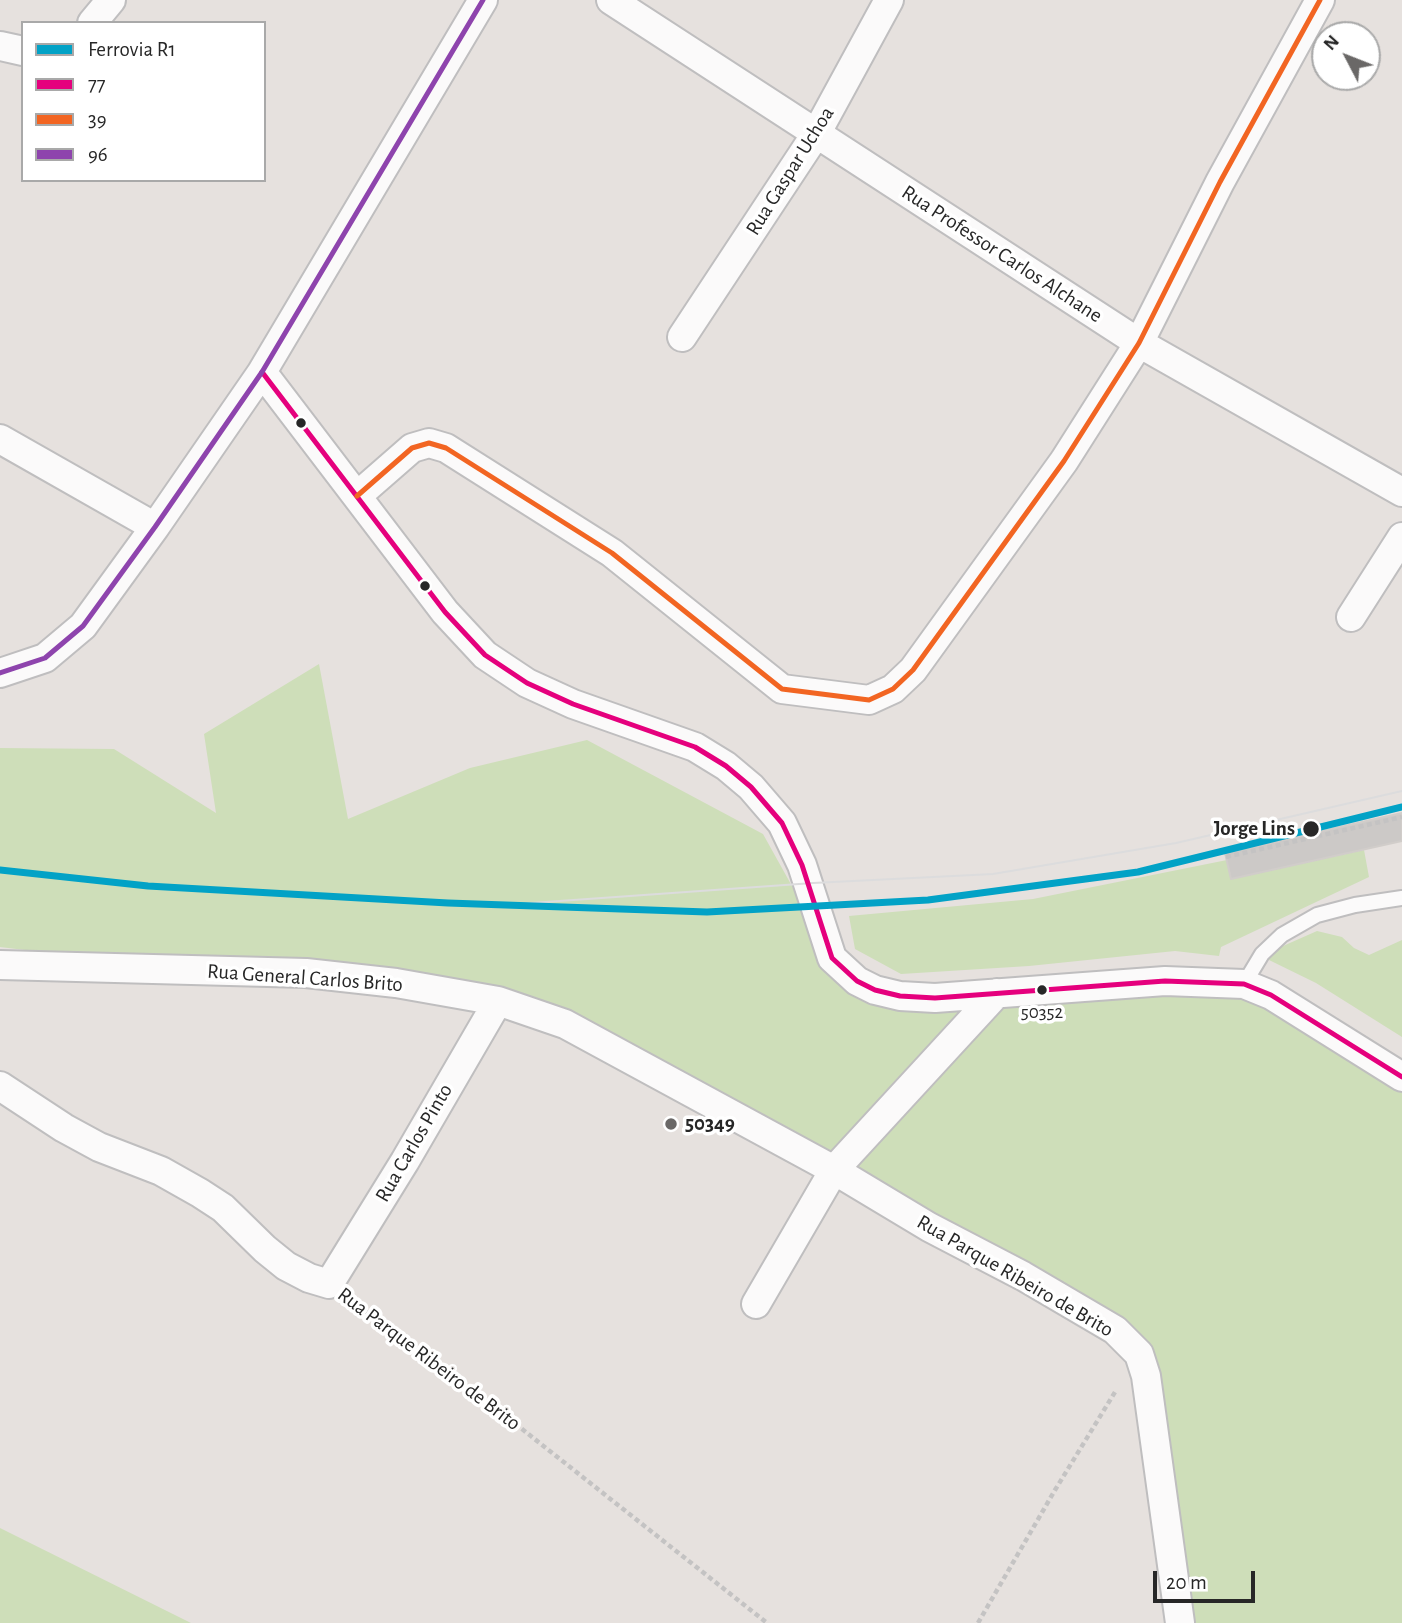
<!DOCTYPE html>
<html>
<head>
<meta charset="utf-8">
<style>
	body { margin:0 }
	#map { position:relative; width:1402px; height:1623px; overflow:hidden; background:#e6e1de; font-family:"Alegreya Sans",sans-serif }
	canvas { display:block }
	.legend { position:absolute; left:21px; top:21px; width:245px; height:161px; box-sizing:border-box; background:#fff; border:2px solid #a9a9a9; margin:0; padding:9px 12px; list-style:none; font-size:21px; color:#272727 }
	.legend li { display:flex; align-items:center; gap:14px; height:35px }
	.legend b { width:35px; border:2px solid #a9a9a9 }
	.north { position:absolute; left:1311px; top:21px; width:70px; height:70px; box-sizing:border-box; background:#fff; border:2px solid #a9a9a9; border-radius:50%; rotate:312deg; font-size:19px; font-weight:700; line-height:28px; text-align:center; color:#272727 }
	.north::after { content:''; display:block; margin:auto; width:24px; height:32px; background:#6a6867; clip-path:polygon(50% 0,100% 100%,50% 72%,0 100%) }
	.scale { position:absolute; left:1153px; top:1571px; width:102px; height:32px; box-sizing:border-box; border:4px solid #272727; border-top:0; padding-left:9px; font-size:21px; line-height:24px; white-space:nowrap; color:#272727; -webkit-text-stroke:5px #fff; paint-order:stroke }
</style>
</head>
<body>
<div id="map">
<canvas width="1402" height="1623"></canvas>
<ul class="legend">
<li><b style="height:9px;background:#02a2c6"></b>Ferrovia R1</li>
<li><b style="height:9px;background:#e5007d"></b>77</li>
<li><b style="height:9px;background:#f26522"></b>39</li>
<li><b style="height:9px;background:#8e44ad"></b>96</li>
</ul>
<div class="north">N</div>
<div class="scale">20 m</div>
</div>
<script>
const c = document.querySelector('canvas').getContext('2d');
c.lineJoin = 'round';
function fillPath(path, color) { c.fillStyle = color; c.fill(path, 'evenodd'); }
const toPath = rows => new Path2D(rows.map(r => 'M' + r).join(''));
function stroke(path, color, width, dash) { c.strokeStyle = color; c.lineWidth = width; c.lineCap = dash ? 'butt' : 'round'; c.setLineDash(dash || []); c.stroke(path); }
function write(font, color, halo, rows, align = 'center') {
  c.font = font + ' "Alegreya Sans",sans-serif'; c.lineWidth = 7; c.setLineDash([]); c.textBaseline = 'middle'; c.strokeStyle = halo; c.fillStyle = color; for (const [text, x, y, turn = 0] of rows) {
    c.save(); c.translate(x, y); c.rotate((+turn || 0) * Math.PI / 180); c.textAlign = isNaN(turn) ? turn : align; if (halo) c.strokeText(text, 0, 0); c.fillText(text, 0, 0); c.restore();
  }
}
const green = toPath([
	[319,664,348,819,470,768,587,740,763,834,832,958,935,998,1218,982,1402,1088,1402,1623,1178,1623,1139,1354,528,1011,0,947,0,748,114,749,216,813,204,734],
	[1364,850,1369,877,1221,947,1219,956,1175,951,1029,966,901,974,855,949,849,916,1033,899,1227,860,1231,879],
	[1317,931,1342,937,1354,948,1369,955,1402,940,1402,1037,1316,983,1269,960,1270,953,1274,950],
	[0,1528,191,1623,0,1623]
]);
const building = toPath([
	[1402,813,1402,841,1231,879,1225,853,1402,813]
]);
const path = toPath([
	[1226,857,1402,817],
	[352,1301,498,1410,767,1623],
	[978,1623,1055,1490,1115,1392]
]);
const lane = toPath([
	[1244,984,1262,954,1282,935,1317,915,1355,905,1402,898]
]);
const street = toPath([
	[611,0,1139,343,1402,492],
	[92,23,111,0],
	[0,46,23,51],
	[682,337,816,134,889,0],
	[262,372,445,612,485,655,527,683,573,704,695,747,726,766,751,787,782,823,802,865,832,958,857,981,875,990,900,996,935,998,1165,981,1244,984,1271,995,1402,1077],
	[0,439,155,527],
	[357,496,412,448,429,443,446,448,612,553,782,689,869,700,893,689,913,670,1064,461,1139,343,1220,182,1320,0],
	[1351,617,1402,537],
	[0,673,45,658,83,626,155,527,262,372,483,0],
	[0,965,306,973,396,983,498,1001,565,1024,834,1170,756,1304],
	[997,993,834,1170,929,1227,1023,1276,1115,1330,1139,1354,1146,1376,1180,1623],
	[0,1086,64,1128,99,1147,161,1171,200,1193,223,1208,265,1249,286,1266,309,1278,329,1284,405,1161,498,1001]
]);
const tram = toPath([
	[503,905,813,883,993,874,1176,843,1402,791]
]);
const bus1 = toPath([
	[262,372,445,612,485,655,527,683,573,704,695,747,726,766,751,787,782,823,802,865,832,958,857,981,875,990,900,996,935,998,1165,981,1244,984,1271,995,1402,1077]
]);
const bus2 = toPath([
	[357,496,412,448,429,443,446,448,612,553,782,689,869,700,893,689,913,670,1064,461,1139,343,1220,182,1320,0]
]);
const bus3 = toPath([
	[0,673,45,658,83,626,155,527,262,372,483,0]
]);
const rail1 = toPath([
	[0,870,148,886,448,903,707,912,928,900,1138,872,1402,807]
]);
const markers = [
	[301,423,6,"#272727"],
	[425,586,6,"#272727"],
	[1311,829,9,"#272727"],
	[1042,990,6,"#272727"],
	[671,1124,7,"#6a6867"]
];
const busNames = [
	["50352",1042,1012]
];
const streetNames = [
	["Rua Gaspar Uchoa",790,171,-58],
	["Rua Professor Carlos Alchane",1002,254,33],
	["Rua General Carlos Brito",305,978,4],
	["Rua Carlos Pinto",414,1143,-60],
	["Rua Parque Ribeiro de Brito",1015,1276,30],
	["Rua Parque Ribeiro de Brito",429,1359,37]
];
const stopNames = [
	["Jorge Lins",1295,829]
];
const poiNames = [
	["50349",685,1124]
];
fillPath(green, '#cedeb9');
fillPath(building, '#ccc9c7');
stroke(building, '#d1cdca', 2);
stroke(lane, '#bfbebf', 18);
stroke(street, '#bfbebf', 32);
stroke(path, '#c4c3c3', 4.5, [5, 3.5]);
stroke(lane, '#fbfafa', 14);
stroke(street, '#fbfafa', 28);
stroke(tram, '#dcdcdd', 2);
stroke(bus1, '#e5007d', 5);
stroke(bus2, '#f26522', 5);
stroke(bus3, '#8e44ad', 5);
stroke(rail1, '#02a2c6', 7);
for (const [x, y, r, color] of markers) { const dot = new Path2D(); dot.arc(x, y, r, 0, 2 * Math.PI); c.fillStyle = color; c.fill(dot); stroke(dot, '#fff', 2.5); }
write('19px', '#272727', '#fff', busNames);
write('21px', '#272727', '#fff', streetNames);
write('bold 21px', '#272727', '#fff', stopNames, 'right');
write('bold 21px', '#272727', '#fff', poiNames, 'left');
</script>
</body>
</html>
